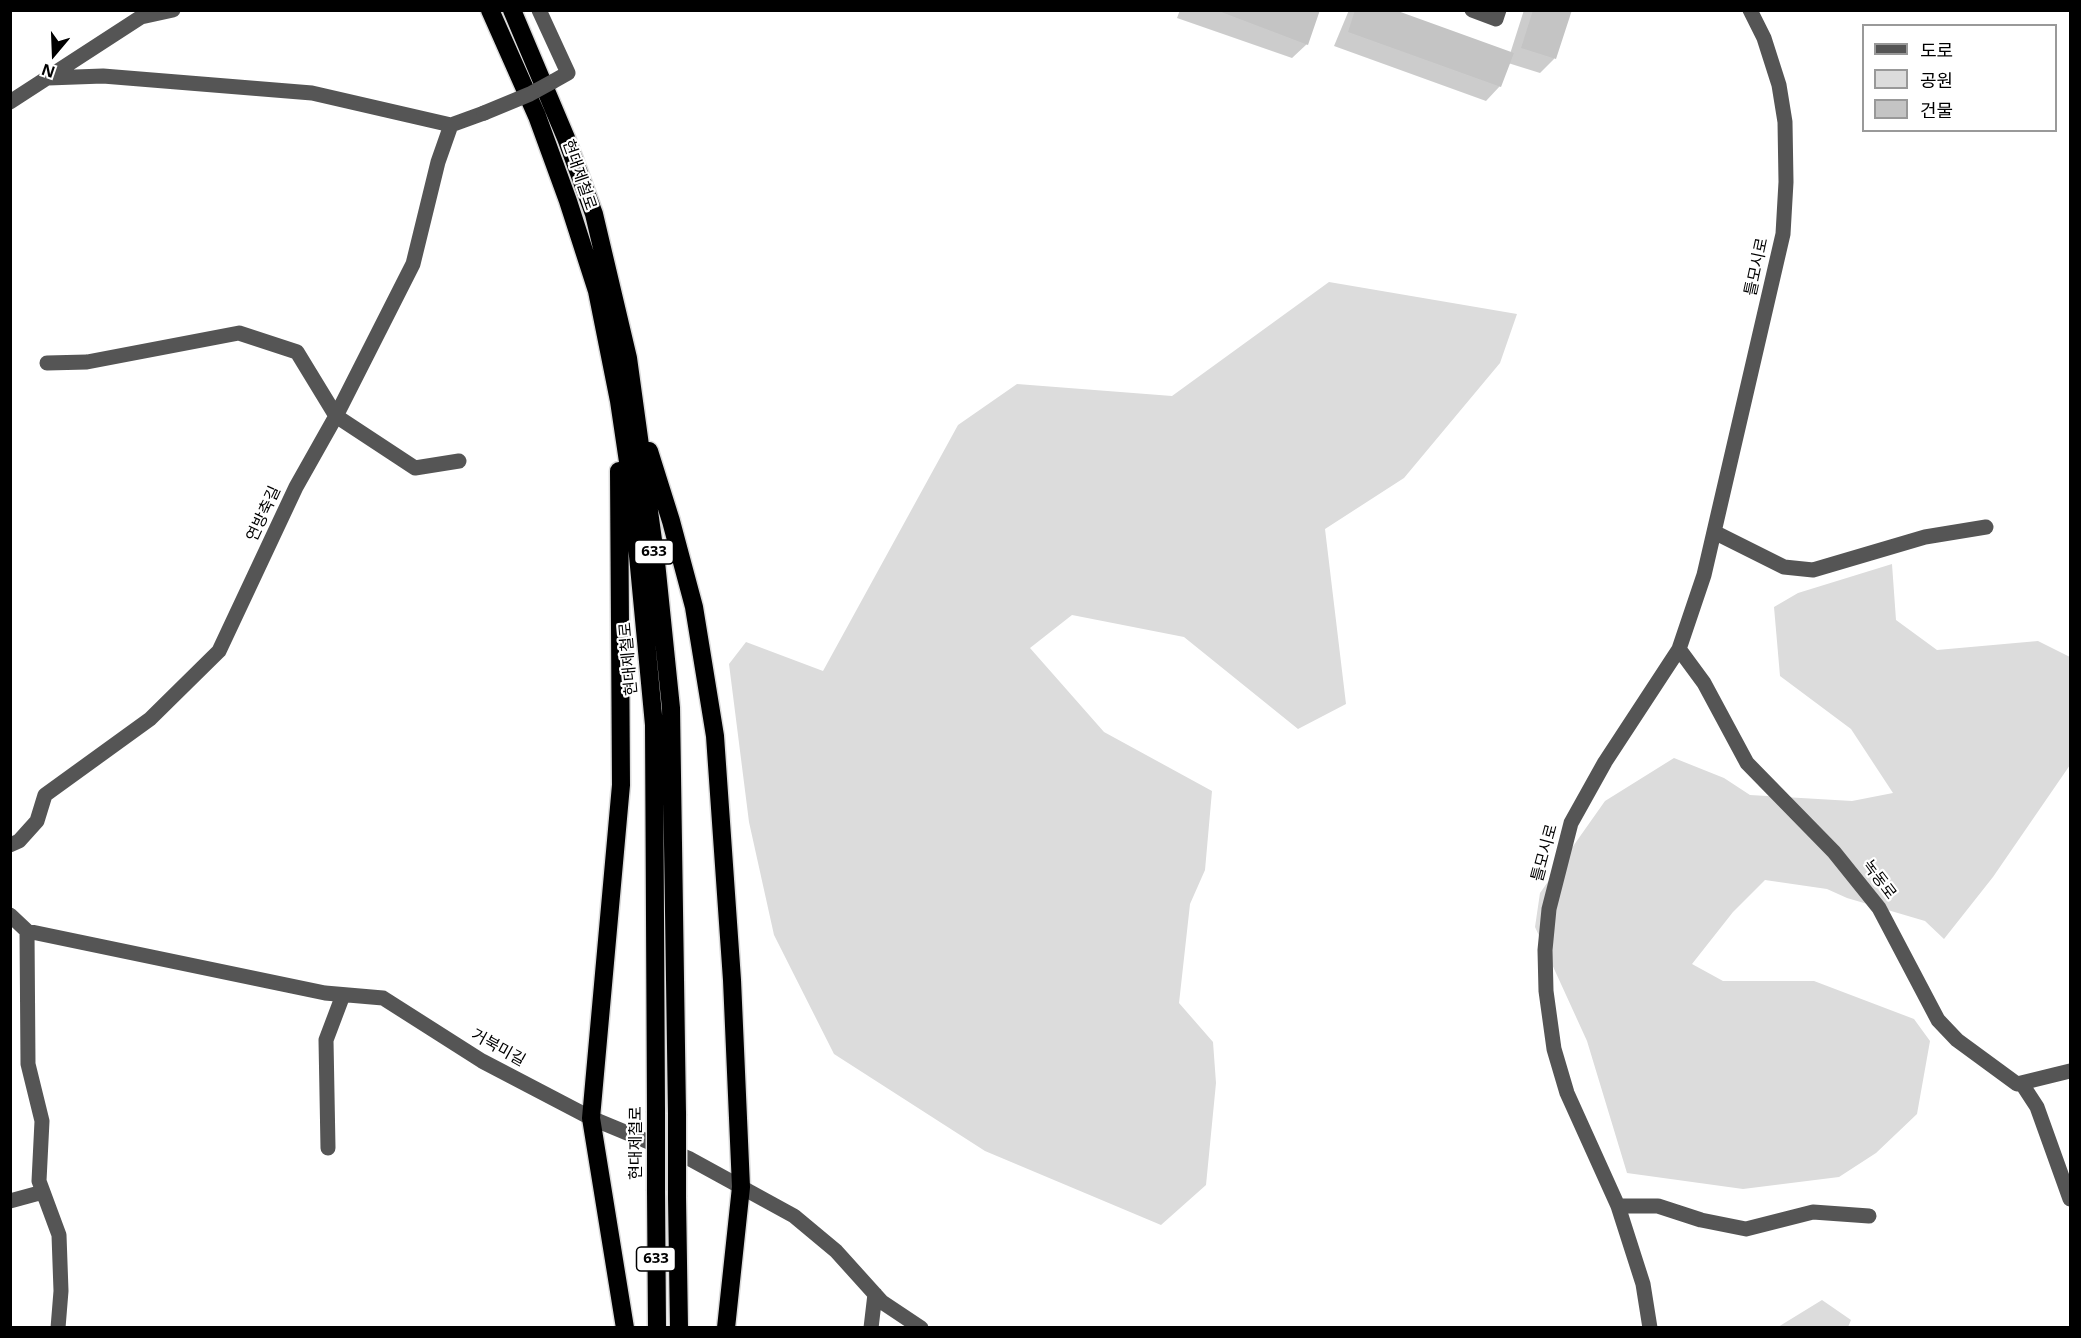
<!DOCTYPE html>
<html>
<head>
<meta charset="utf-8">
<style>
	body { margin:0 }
	#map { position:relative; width:2081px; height:1338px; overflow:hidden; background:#fff; font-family:"Open Sans","Noto Sans KR",sans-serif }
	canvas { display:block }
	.frame { position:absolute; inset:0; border:12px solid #000; pointer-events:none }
	.legend { position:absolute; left:1862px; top:24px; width:195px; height:108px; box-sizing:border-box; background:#fff; border:2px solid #999; margin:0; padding:8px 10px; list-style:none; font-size:18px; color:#000 }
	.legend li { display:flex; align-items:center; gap:12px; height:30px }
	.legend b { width:30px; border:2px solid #999 }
	.north { position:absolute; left:24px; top:24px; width:60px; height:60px; -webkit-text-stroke:4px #fff; paint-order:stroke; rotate:199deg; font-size:16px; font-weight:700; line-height:24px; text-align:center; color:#000 }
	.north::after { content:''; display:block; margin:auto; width:21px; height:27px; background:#000; clip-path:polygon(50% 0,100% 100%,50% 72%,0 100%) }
</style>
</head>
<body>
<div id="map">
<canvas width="2081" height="1338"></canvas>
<div class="frame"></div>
<ul class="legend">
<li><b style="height:8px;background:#555"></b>도로</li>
<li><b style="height:16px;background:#dcdcdc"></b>공원</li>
<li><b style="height:16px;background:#c4c4c4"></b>건물</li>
</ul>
<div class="north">N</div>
</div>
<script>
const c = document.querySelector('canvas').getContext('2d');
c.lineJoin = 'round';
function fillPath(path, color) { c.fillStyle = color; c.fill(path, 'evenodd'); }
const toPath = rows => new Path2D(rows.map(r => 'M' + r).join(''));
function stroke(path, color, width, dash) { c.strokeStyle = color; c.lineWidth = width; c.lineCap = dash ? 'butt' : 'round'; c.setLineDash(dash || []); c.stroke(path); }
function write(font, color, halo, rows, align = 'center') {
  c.font = font + ' "Open Sans","Noto Sans KR",sans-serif'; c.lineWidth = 4.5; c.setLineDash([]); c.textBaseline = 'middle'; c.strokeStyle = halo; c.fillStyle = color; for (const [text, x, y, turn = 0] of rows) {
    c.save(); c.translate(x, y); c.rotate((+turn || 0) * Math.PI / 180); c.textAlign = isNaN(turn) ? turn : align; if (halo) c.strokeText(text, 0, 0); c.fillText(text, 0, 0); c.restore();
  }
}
const green = toPath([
	[1329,282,1517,314,1500,363,1404,478,1325,529,1346,704,1298,729,1184,637,1072,615,1030,648,1104,732,1212,791,1205,870,1190,904,1179,1003,1213,1042,1216,1083,1206,1185,1161,1225,985,1151,834,1054,774,935,749,822,729,664,746,642,823,671,958,425,1017,384,1172,396],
	[1892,564,1896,620,1937,650,2038,641,2070,657,2070,765,1993,877,1944,939,1925,921,1847,898,1827,889,1765,880,1733,912,1692,964,1723,981,1814,981,1914,1019,1930,1041,1917,1114,1876,1153,1839,1177,1743,1189,1627,1173,1587,1041,1535,927,1540,893,1605,801,1674,758,1724,778,1750,795,1852,801,1893,793,1851,729,1780,676,1774,607,1798,593],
	[1822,1300,1851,1320,1848,1327,1778,1327]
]);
const shadow = toPath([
	[1180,10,1318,10,1307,44,1292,58,1177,18],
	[1349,10,1391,10,1510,54,1524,10,1570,10,1554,59,1540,73,1508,63,1500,86,1486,101,1334,46]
]);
const building = toPath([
	[1216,10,1320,10,1308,45],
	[1355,10,1395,10,1514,53,1501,87,1348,32],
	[1533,10,1572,10,1556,59,1521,48]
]);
const minor = toPath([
	[539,10,568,73,552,82],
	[1472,10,1496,19,1499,10],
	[48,78,103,76,312,93,451,125,484,113],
	[10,102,141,17,173,10],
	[47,363,87,362,239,333,297,352,336,416,415,468,459,461],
	[1716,533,1784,567,1813,570,1925,537,1986,527],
	[1679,649,1704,683,1747,763,1834,852,1879,908,1938,1020,1957,1040,2017,1084,2070,1071],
	[10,845,19,841,37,821,45,795,150,719,219,651,296,487,336,416,413,264,438,162,451,125],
	[10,915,27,931,325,993,383,998,482,1061,591,1118,690,1159,794,1216,836,1251,882,1302,921,1328],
	[27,931,28,1064,42,1121,39,1181,59,1235,61,1291,58,1328],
	[2022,1084,2037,1107,2070,1199],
	[328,1148,326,1040,343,995],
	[10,1201,43,1192],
	[1618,1206,1658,1206,1701,1220,1746,1229,1813,1212,1869,1216],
	[871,1328,875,1294],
	[1650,1328,1643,1284,1618,1206,1567,1093,1554,1049,1546,991,1545,950,1549,909,1571,823,1605,762,1679,649,1704,575,1783,234,1786,182,1785,122,1779,85,1764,38,1750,10]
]);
const highway = toPath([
	[490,10,537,116,568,201,597,291,619,401,631,482,654,725,656,1111],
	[512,10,566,138,594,214,628,358,656,562,671,708,677,1114],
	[649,451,671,521,694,607,715,736,732,980,741,1187,726,1328],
	[619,471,621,785,591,1118,625,1328],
	[656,1191,657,1328],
	[677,1197,679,1328]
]);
const minorBridge = toPath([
	[484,113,530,94,552,82]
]);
const highwayBridge = toPath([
	[656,1111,656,1191],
	[677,1114,677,1197]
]);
const shields = [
	[654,552,39],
	[656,1259,39]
];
const shieldNames = [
	["633",654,552],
	["633",656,1259]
];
const streetNames = [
	["현대제철로",579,175,71],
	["틀모시로",1757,267,-78],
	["연방축길",264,514,-65],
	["현대제철로",629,659,-95],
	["틀모시로",1545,853,-75],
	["녹동로",1879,880,53],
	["거북미길",498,1048,29],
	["현대제철로",636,1143,-90]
];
fillPath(green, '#dcdcdc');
fillPath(shadow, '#0003');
fillPath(building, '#c4c4c4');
stroke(highway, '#dbdbdb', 21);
stroke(minor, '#555', 15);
stroke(highway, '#000', 18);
stroke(highwayBridge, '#dbdbdb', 21, []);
stroke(minorBridge, '#555', 15);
stroke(highwayBridge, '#000', 18);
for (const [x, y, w] of shields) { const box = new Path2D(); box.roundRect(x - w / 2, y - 12, w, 24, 4.5); c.fillStyle = '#fff'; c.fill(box); stroke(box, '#000', 1.5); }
write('bold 15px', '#000', null, shieldNames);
write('16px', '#000', '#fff', streetNames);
</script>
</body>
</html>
